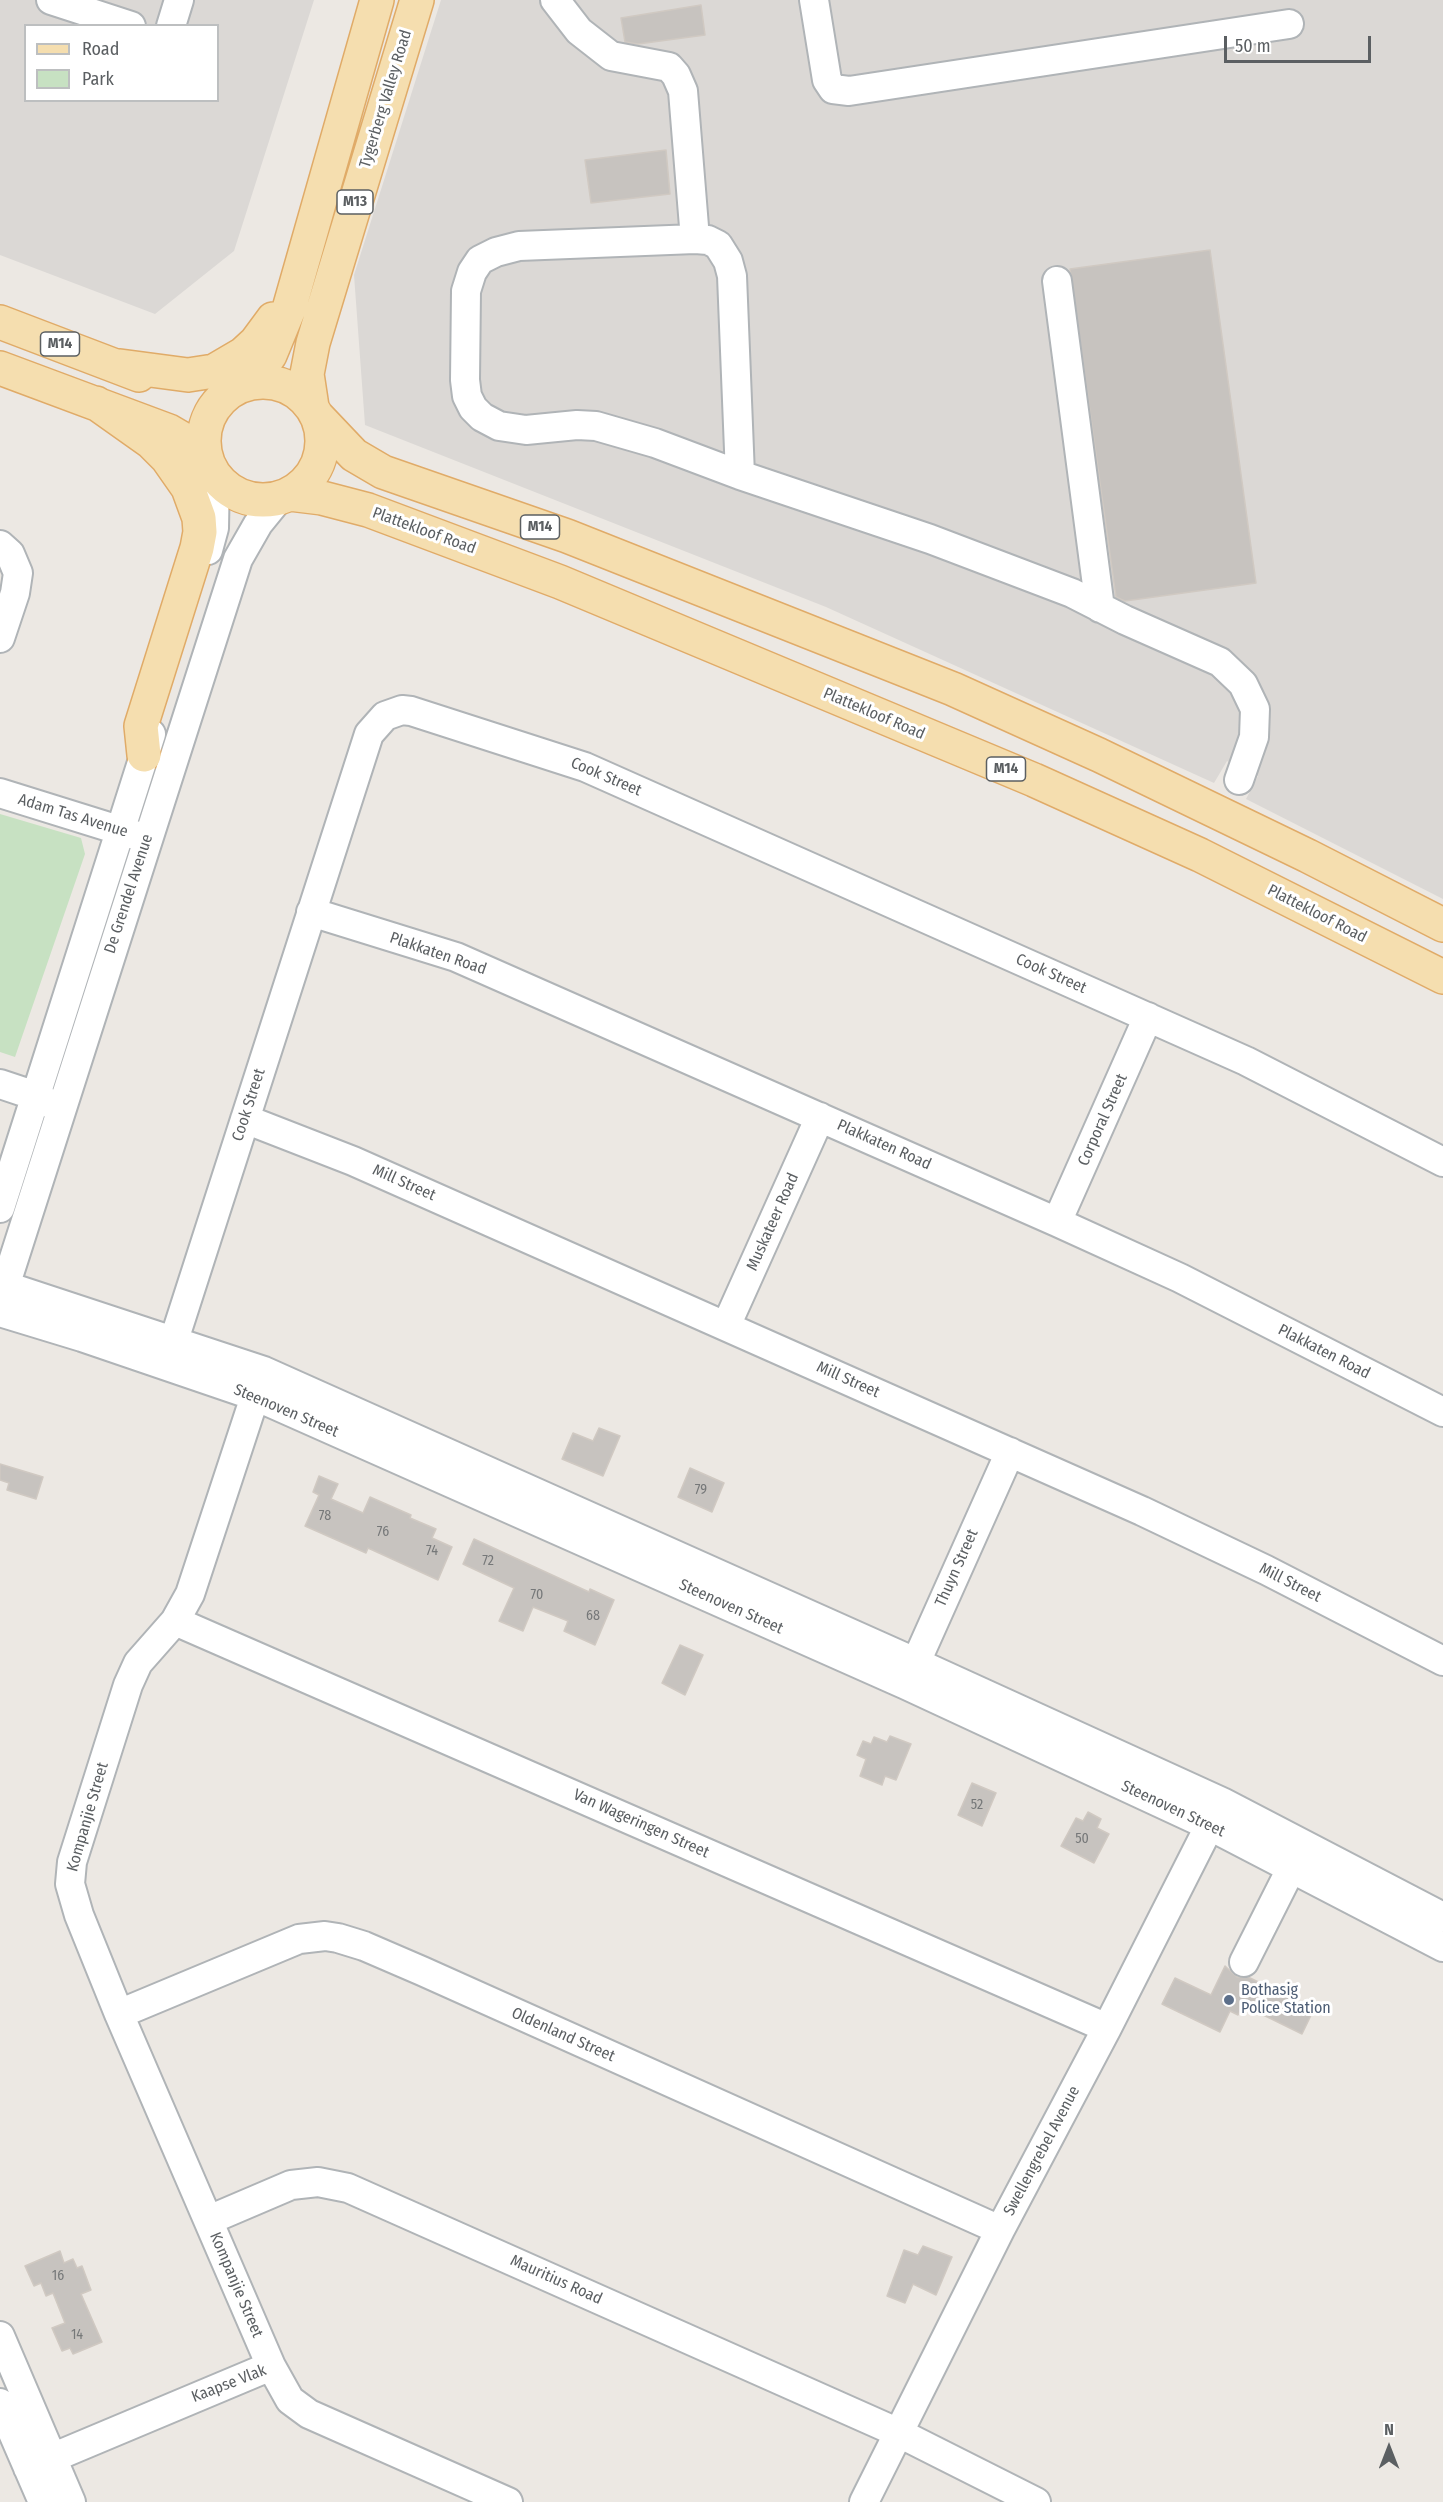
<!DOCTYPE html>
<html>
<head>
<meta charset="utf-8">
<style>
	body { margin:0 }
	#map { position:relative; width:1443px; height:2502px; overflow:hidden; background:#ece8e3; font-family:"Fira Sans Condensed",sans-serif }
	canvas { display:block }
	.legend { position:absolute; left:24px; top:24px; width:195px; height:78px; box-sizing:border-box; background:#fff; border:2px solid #bdbfc0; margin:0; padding:8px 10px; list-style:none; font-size:18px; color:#5b5f62 }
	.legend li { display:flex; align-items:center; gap:12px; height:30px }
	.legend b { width:30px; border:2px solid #bdbfc0 }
	.north { position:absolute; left:1359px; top:2418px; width:60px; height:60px; -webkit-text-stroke:4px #fff; paint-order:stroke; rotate:0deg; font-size:16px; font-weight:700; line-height:24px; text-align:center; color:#5b5f62 }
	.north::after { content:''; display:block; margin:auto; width:21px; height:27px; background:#5b5f62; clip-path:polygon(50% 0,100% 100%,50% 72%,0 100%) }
	.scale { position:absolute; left:1224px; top:36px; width:147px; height:27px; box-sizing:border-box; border:3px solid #5b5f62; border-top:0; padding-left:8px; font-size:18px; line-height:21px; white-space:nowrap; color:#5b5f62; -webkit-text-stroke:4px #fff; paint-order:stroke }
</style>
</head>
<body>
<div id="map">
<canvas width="1443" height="2502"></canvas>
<ul class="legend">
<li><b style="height:8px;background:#f5deaf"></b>Road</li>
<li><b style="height:16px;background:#c7e1c2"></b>Park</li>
</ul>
<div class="north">N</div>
<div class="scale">50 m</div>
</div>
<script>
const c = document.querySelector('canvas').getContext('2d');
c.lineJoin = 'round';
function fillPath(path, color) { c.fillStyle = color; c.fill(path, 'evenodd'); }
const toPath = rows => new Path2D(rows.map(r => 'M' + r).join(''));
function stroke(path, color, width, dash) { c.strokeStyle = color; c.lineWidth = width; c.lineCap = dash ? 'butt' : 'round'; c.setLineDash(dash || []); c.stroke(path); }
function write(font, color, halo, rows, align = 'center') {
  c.font = font + ' "Fira Sans Condensed",sans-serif'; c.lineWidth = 6; c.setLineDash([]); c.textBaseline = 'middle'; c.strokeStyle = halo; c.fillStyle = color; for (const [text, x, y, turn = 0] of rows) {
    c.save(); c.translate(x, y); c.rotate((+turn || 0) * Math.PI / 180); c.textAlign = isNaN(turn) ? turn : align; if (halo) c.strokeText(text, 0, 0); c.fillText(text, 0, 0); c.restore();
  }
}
const industrial = toPath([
	[0,0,314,0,234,251,155,314,0,255],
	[26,26,218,26,218,100,26,100],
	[441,0,1443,0,1443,899,1246,799,1258,776,1227,761,1214,783,826,607,365,425,354,275]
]);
const green = toPath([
	[0,814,81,838,85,854,15,1057,0,1052]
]);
const building = toPath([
	[701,5,705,35,638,44,625,42,621,18,701,5],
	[666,150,670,194,591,203,585,160,666,150],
	[1210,250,1256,583,1125,601,1116,597,1070,269,1210,250],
	[599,1428,620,1436,603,1476,562,1459,573,1433,593,1441,599,1428],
	[0,1464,43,1477,36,1499,7,1490,9,1483,0,1480,0,1464],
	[690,1468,724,1483,712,1512,678,1497,690,1468],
	[319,1476,338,1484,331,1499,363,1513,370,1497,411,1515,410,1518,436,1529,432,1538,452,1547,438,1580,368,1548,366,1553,305,1526,319,1495,313,1492,319,1476],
	[474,1539,589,1592,590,1589,614,1600,595,1645,564,1631,568,1621,533,1607,523,1631,499,1621,514,1588,463,1564,474,1539],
	[680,1645,703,1655,685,1695,662,1683,680,1645],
	[890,1736,911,1744,896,1780,885,1776,882,1785,860,1776,866,1759,857,1755,863,1741,871,1744,874,1737,887,1742,890,1736],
	[972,1783,996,1793,982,1826,958,1815,972,1783],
	[1088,1812,1101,1819,1097,1828,1109,1834,1094,1863,1061,1846,1076,1818,1083,1821,1088,1812],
	[1225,1966,1237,1977,1248,1977,1314,2009,1302,2034,1243,2005,1238,2015,1230,2011,1220,2032,1162,2004,1175,1978,1211,1995,1225,1966],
	[923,2246,952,2257,936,2295,913,2284,905,2303,887,2296,904,2250,918,2255,923,2246],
	[60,2251,64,2263,73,2259,77,2268,82,2266,91,2290,81,2294,102,2342,73,2354,70,2348,62,2351,52,2328,65,2323,53,2293,46,2296,41,2283,34,2286,25,2266,60,2251]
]);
const minor = toPath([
	[51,0,131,26],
	[555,0,579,31,611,56,669,67,676,75,683,91,695,239],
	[814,0,827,80,833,89,849,91,1289,24],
	[171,26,179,0],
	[1057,281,1100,608],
	[740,475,732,276,728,261,718,245,708,240,695,239,519,246,496,252,480,260,472,272,466,291,465,380,467,396,473,408,482,417,499,426,526,430,577,425,596,426,655,443,740,475,930,539,1072,593,1125,620,1220,662,1243,684,1255,709,1254,737,1239,780],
	[0,545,10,554,18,573,15,593,0,638],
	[208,550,214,528,215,475],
	[0,793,138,836],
	[311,912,456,957,1057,1222,1180,1278,1443,1412],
	[0,1084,36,1096,51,1104],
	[245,1119,353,1161,1142,1511,1266,1570,1443,1661],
	[0,1208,151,734],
	[1057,1222,1148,1017],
	[0,1284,264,1371,915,1662,1222,1802,1443,1917],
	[0,1302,238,559,258,524,280,497],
	[0,1312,82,1337,255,1396,906,1685,1210,1826,1443,1947],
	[726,1326,820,1117],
	[166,1365,369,734,385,716,402,710,411,711,585,767,1246,1061,1443,1162],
	[261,1378,190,1594,175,1621,138,1663,128,1685,72,1862,70,1884,79,1915,119,2014,271,2366],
	[175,1621,1107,2028],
	[908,1680,1010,1452],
	[1244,1962,1300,1851],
	[119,2014,299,1939,325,1936,338,1938,364,1946,422,1971,1000,2230],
	[209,2220,291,2185,318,2182,348,2188,899,2433,1036,2502],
	[0,2336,71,2502],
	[0,2403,43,2502],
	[28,2468,271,2366,290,2400,309,2414,508,2502],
	[864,2502,1000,2230,1107,2028,1218,1809]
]);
const major = toPath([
	[0,322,139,375],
	[120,366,188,375,214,371,243,354,256,342,273,319],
	[0,368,169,431,205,452],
	'204 441a59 59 0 1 1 118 0a59 59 0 1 1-118 0Z',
	[250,383,270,355,289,309,377,0],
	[96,403,151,442,167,458,188,488,199,518,200,532,197,548,141,726,144,755],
	[312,407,307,374,313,343,417,0],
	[316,415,354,455,383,472,567,536,953,689,1099,755,1308,856,1443,925],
	[289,494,322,498,368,510,560,582,1034,780,1200,855,1443,977]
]);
const markers = [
	[1229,2000,6,"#5c6f8a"]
];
const numberNames = [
	["79",701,1490],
	["78",325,1516],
	["76",383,1532],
	["74",432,1551],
	["72",488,1561],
	["70",537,1595],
	["68",593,1616],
	["52",977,1805],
	["50",1082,1839],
	["16",58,2276],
	["14",77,2335]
];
const shields = [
	[355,202,36],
	[60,344,39],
	[540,527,39],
	[1006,769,39]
];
const shieldNames = [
	["M13",355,202],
	["M14",60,344],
	["M14",540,527],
	["M14",1006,769]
];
const streetNames = [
	["Tygerberg Valley Road",386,99,-73],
	["Plattekloof Road",424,531,20],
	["Plattekloof Road",874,714,23],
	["Cook Street",606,777,23],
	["Adam Tas Avenue",73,816,17],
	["De Grendel Avenue",129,894,-72],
	["Plattekloof Road",1317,914,27],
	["Plakkaten Road",438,954,19],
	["Cook Street",1051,974,24],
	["Cook Street",249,1105,-72],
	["Corporal Street",1103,1120,-66],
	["Plakkaten Road",884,1145,24],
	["Mill Street",404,1183,24],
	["Muskateer Road",773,1222,-66],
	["Plakkaten Road",1324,1352,27],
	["Mill Street",848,1380,24],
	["Steenoven Street",286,1411,23],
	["Thuyn Street",957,1568,-66],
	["Mill Street",1290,1583,27],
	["Steenoven Street",731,1607,24],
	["Steenoven Street",1173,1809,25],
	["Kompanjie Street",88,1817,-74],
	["Van Wageringen Street",641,1824,24],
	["Oldenland Street",563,2035,24],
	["Swellengrebel Avenue",1042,2151,-62],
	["Mauritius Road",556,2280,24],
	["Kompanjie Street",236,2285,67],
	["Kaapse Vlak",229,2384,-21]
];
const serviceNames = [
	["Bothasig",1241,1991],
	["Police Station",1241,2009]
];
fillPath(industrial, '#dbd8d5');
fillPath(green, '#c7e1c2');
fillPath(building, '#c7c3bf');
stroke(building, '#d0c9c2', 1.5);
stroke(minor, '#b0b4b7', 32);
stroke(major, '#e0ab68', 36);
stroke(minor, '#fff', 28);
stroke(major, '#f5deaf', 33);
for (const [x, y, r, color] of markers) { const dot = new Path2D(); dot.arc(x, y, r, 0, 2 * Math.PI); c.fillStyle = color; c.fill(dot); stroke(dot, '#fff', 2); }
write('14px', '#767879', null, numberNames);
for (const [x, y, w] of shields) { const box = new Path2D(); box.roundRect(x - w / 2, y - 12, w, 24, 4.5); c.fillStyle = '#fff'; c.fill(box); stroke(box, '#5b5f62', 1.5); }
write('bold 15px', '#5b5f62', null, shieldNames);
write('16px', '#5b5f62', '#fff', streetNames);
write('16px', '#4e5e75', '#fff', serviceNames, 'left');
</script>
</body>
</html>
